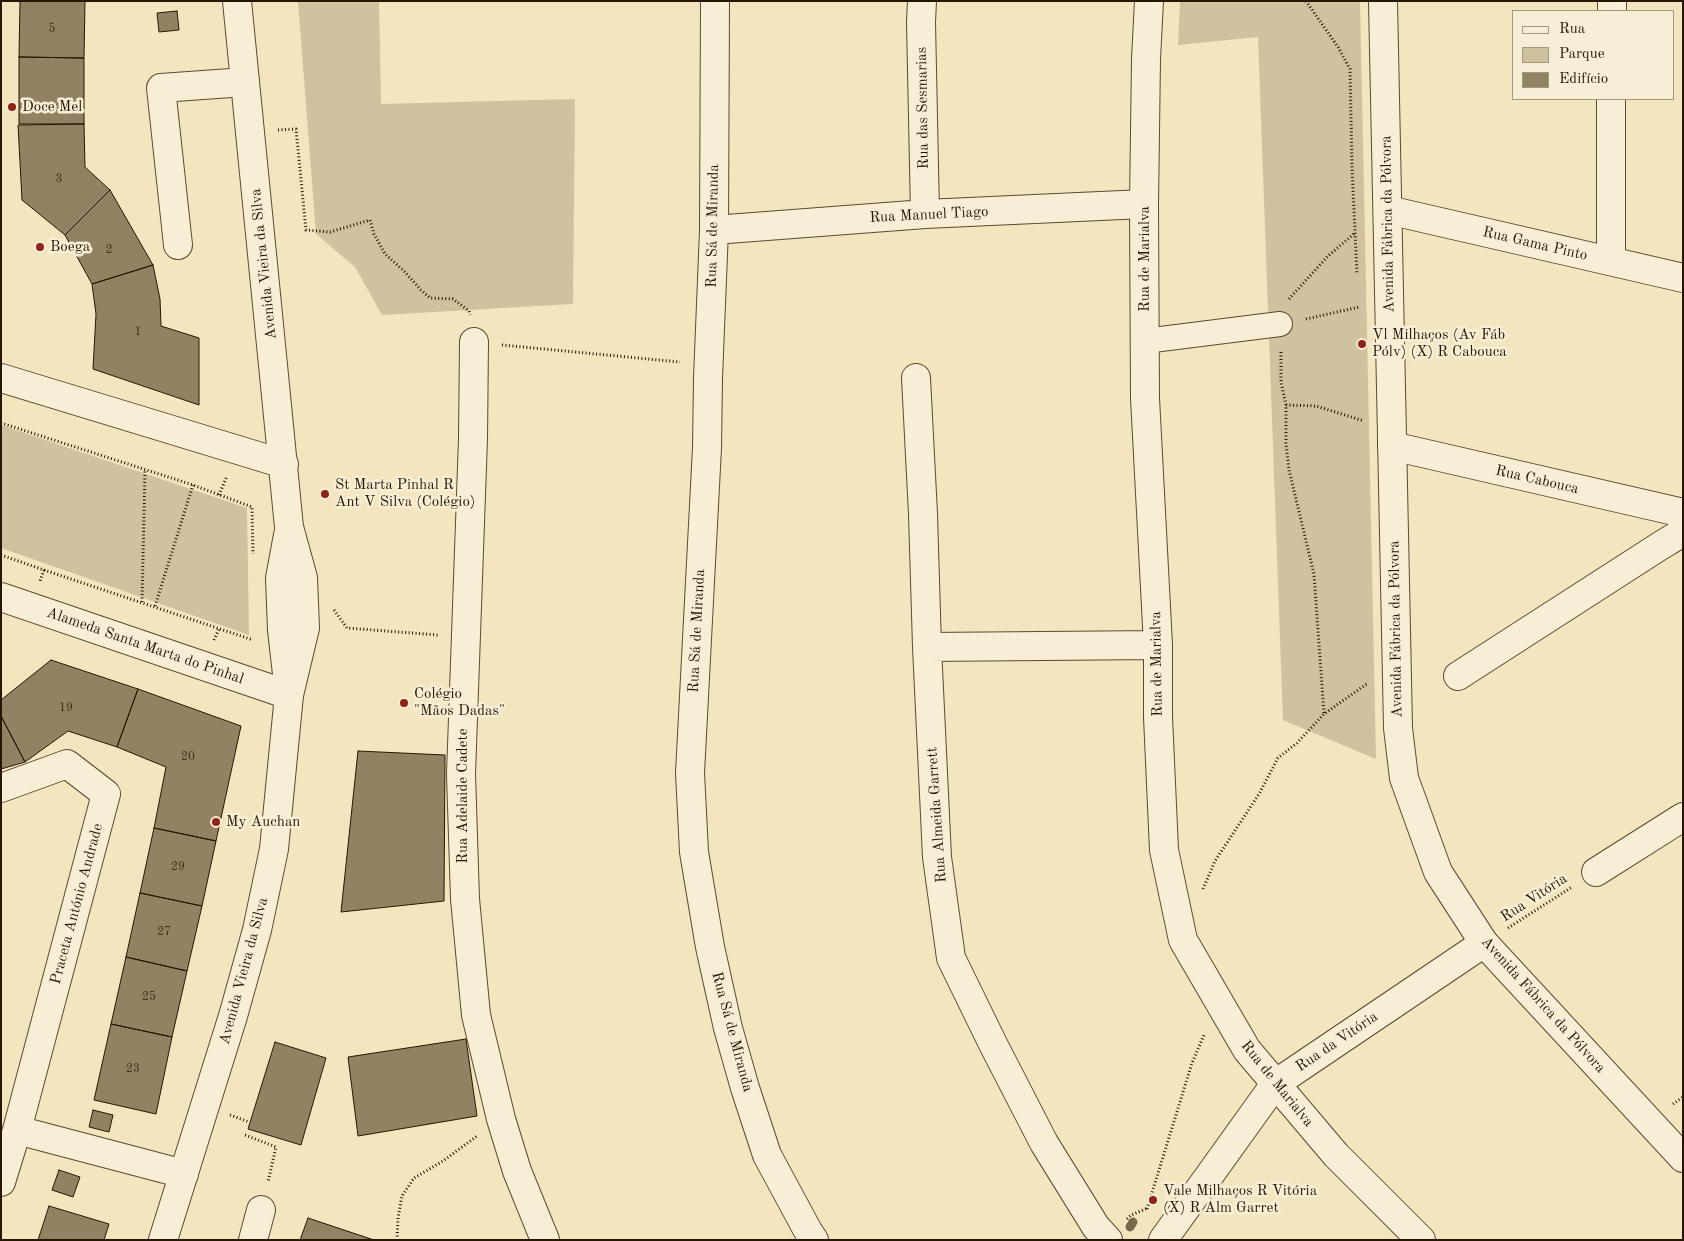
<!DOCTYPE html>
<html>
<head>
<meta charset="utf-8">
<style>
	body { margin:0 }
	#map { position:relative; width:1684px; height:1241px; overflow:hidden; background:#f3e5be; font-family:"Old Standard TT",serif }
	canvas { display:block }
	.frame { position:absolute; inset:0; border:2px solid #271702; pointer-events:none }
	.legend { position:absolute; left:1512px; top:10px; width:162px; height:90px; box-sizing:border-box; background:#f7eed5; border:1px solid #a49881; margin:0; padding:6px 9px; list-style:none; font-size:15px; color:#271702 }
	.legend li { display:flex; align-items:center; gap:10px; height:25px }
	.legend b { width:25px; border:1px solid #a49881 }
</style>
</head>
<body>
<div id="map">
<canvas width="1684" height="1241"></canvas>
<div class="frame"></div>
<ul class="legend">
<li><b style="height:6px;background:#f7eed5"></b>Rua</li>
<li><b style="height:14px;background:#d0c29e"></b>Parque</li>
<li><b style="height:14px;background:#918264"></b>Edifício</li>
</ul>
</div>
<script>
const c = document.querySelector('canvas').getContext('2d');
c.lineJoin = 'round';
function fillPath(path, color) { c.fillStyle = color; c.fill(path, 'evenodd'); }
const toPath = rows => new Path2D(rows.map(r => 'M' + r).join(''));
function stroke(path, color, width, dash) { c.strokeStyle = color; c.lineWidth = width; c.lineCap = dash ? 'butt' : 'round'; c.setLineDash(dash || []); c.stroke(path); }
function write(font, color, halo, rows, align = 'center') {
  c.font = font + ' "Old Standard TT",serif'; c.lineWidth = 5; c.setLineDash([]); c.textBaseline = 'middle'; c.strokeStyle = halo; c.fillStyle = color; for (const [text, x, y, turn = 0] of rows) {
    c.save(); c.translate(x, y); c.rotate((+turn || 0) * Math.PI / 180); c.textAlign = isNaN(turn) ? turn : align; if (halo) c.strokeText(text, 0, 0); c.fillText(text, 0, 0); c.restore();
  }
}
const green = toPath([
	[298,1,379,1,381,104,575,99,573,304,382,315,355,267,316,234],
	[1180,1,1360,1,1376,759,1283,720,1258,37,1178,45],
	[1,425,247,508,249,635,1,548]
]);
const stream = toPath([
	[1130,1227,1133,1222]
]);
const building = toPath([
	[20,1,85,1,84,58,19,57,20,1],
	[177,11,179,30,159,32,157,13,177,11],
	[19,57,84,58,84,124,19,124,19,57],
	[84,124,85,167,110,190,65,235,22,200,18,125,84,124],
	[110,190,153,265,92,284,65,235,110,190],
	[153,265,160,299,161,326,199,338,199,405,93,369,96,314,92,284,153,265],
	[51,660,138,689,117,747,68,731,25,762,1,716,1,700,51,660],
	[138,689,241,726,216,841,154,828,166,767,117,747,138,689],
	[1,716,25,762,1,769,1,716],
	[358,751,445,755,444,901,341,912,358,751],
	[154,828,216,841,202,906,140,893,154,828],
	[140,893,202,906,187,971,126,957,140,893],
	[126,957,187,971,172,1037,111,1024,126,957],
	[111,1024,172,1037,156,1114,94,1100,111,1024],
	[466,1039,477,1116,358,1136,348,1057,466,1039],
	[275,1042,326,1058,301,1145,248,1129,275,1042],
	[93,1110,113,1115,109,1132,89,1127,93,1110],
	[59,1170,80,1177,73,1197,52,1190,59,1170],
	[49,1206,109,1224,104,1240,38,1240,49,1206],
	[308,1218,374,1240,300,1240,308,1218]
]);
const path = toPath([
	[1306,1,1338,47,1350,69,1352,168,1357,274],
	[278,130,296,129,306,230,330,232,370,220,374,234,385,254,404,271,421,290,430,298,453,299,469,311,470,315],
	[1289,299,1328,256,1355,233],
	[1306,319,1359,307],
	[502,345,680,362],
	[1281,352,1281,382,1286,405,1286,443,1289,470,1314,574,1324,714],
	[1286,405,1316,406,1364,421],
	[1,423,193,485,252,507,253,554],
	[219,495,227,476],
	[1,555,44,570,40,581],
	[44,570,253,640],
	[142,602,145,470],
	[155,606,193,485],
	[334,610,347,628,438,635],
	[214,640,219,629],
	[1203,889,1215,861,1259,794,1278,758,1297,743,1324,714,1368,683],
	[1508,928,1572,887],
	[1673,1104,1683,1097],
	[230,1115,249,1122],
	[245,1135,276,1147,268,1182],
	[1147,1209,1192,1063,1204,1035],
	[1127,1219,1131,1215,1148,1208],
	[397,1240,398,1218,402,1196,414,1178,443,1161,477,1136]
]);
const pedestrian = toPath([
	[1145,341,1280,324]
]);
const minor = toPath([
	[715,1,714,230,708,378,707,448,690,773,694,852,710,947,728,1028,745,1088,767,1155,808,1231,814,1240],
	[922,1,921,22,925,214],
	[1149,1,1146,59,1144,204,1145,398,1158,645,1158,717,1164,850,1183,940,1247,1050,1336,1155,1421,1240],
	[1612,11,1612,1],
	[1611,99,1611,261],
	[1388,210,1683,278],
	[714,230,925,214,1144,204],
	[178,245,161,88,245,82],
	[474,342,473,439,461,774,465,899,476,1015,501,1119,517,1171,545,1240],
	[1,378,284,464],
	[916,378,923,514,927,647,937,857,951,958,993,1044,1044,1143,1096,1227,1108,1240],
	[1392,446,1683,513],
	[1,597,289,695],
	[927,647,1158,645],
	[1458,676,1660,546,1683,532],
	[1,788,67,764,106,794,17,1130,1,1182],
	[1596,872,1683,817],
	[17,1130,184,1174],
	[253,1240,261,1210],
	[1163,1240,1275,1084,1484,943]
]);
const tertiary = toPath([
	[1383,1,1398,728,1404,778,1438,872,1484,943,1683,1158],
	[287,674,282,630,280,578,288,535],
	[163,1240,233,1016,257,930,274,849,289,695,305,628,303,578,289,527,237,1]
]);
const markers = [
	[12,107,5,"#8f2418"],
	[40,247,5,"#8f2418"],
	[1362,344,5,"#8f2418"],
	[325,494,5,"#8f2418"],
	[404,703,5,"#8f2418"],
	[216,822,5,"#8f2418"],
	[1153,1200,5,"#8f2418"]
];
const numberNames = [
	["5",52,29],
	["3",59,179],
	["2",109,250],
	["1",138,332],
	["19",66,708],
	["20",188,757],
	["29",178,867],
	["27",164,932],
	["25",149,997],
	["23",133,1069]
];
const poiNames = [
	["Doce Mel",22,107],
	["Boega",50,247],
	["Vl Milhaços (Av Fáb",1372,335],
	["Pólv) (X) R Cabouca",1372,352],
	["St Marta Pinhal R",335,485],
	["Ant V Silva (Colégio)",335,502],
	["Colégio",414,694],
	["\"Mãos Dadas\"",414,711],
	["My Auchan",226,822],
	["Vale Milhaços R Vitória",1163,1191],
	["(X) R Alm Garret",1163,1208]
];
const streetNames = [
	["Rua das Sesmarias",923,108,-91],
	["Rua Manuel Tiago",929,215,-3],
	["Avenida Fábrica da Pólvora",1388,224,-91],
	["Rua Sá de Miranda",713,226,-89],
	["Rua Gama Pinto",1535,244,13],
	["Rua de Marialva",1145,259,-90],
	["Avenida Vieira da Silva",264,264,-96],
	["Rua Cabouca",1537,480,13],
	["Avenida Fábrica da Pólvora",1396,629,-91],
	["Rua Sá de Miranda",697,631,-87],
	["Alameda Santa Marta do Pinhal",145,646,19],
	["Rua de Marialva",1157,664,-91],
	["Rua Adelaide Cadete",463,796,-90],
	["Rua Almeida Garrett",937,815,-94],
	["Rua Vitória",1534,898,-33],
	["Praceta António Andrade",77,904,-75],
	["Avenida Vieira da Silva",244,971,-75],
	["Avenida Fábrica da Pólvora",1543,1005,48],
	["Rua Sá de Miranda",732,1032,75],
	["Rua da Vitória",1337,1042,-34],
	["Rua de Marialva",1277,1084,51]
];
fillPath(green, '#d0c29e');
stroke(stream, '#78694c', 9);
fillPath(building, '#918264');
stroke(building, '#271702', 1);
stroke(pedestrian, '#5a4a31', 26);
stroke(minor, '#5a4a31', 30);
stroke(tertiary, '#5a4a31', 30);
stroke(path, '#271702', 3, [1, 2.5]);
stroke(pedestrian, '#f7eed5', 24);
stroke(minor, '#f7eed5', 28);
stroke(tertiary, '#f7eed5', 28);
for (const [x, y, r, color] of markers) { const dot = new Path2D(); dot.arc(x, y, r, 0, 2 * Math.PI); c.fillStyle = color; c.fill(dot); stroke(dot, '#f7eed5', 2); }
write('12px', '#42321a', null, numberNames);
write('15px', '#271702', '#f7eed5', poiNames, 'left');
write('15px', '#271702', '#f7eed5', streetNames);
</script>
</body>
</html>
